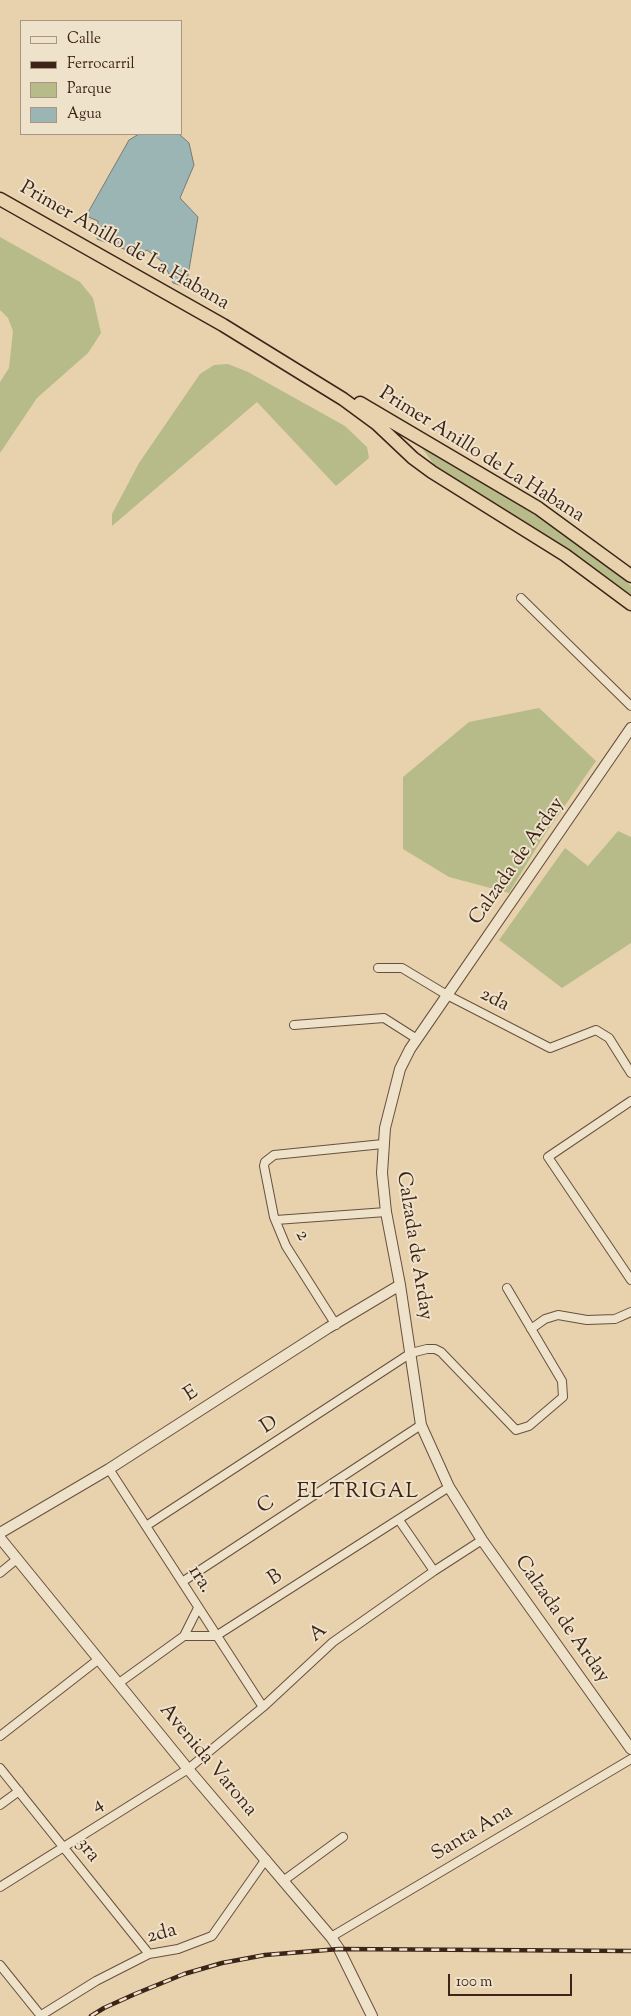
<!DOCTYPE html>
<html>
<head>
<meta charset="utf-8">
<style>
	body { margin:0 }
	#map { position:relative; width:631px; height:2016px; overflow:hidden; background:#e7d2ad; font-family:"Sorts Mill Goudy",serif }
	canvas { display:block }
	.legend { position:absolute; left:20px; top:20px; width:162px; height:115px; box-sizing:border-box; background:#efe2ca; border:1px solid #a89683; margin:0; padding:6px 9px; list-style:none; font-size:15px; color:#3d2419 }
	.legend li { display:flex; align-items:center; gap:10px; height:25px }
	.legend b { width:25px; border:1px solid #a89683 }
	.scale { position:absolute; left:448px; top:1974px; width:124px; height:22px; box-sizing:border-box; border:2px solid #3d2419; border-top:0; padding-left:6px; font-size:15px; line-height:18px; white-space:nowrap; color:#3d2419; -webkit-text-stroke:4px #efe2ca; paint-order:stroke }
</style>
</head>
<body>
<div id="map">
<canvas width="631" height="2016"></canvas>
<ul class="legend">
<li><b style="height:6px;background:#efe2ca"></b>Calle</li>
<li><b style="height:6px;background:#3d2419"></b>Ferrocarril</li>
<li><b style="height:14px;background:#b6bb89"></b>Parque</li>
<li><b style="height:14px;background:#9ab5b4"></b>Agua</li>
</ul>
<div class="scale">100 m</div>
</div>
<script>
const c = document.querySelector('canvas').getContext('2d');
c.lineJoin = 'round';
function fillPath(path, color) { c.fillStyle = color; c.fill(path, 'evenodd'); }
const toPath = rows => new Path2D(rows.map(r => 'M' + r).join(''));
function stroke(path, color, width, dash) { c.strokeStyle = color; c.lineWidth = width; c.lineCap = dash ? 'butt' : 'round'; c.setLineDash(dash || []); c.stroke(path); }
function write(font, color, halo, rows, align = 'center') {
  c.font = font + ' "Sorts Mill Goudy",serif'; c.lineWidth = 4; c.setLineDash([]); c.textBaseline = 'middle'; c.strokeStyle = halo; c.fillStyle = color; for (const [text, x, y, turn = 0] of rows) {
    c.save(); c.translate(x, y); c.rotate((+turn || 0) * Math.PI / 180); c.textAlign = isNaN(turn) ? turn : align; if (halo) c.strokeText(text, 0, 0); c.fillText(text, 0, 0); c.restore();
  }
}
const green = toPath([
	[0,237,80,282,93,298,101,333,88,353,37,398,0,453,0,382,9,368,13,331,8,318,0,310],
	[228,364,248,372,345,426,367,447,369,458,336,486,257,402,112,526,112,514,139,463,200,374,214,365],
	[417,441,559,530,603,562,631,586,631,601,440,473],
	[539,708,596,761,545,834,509,893,449,877,403,849,403,777,469,722],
	[618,831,631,837,631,943,562,988,499,940,565,848,588,866]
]);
const water = toPath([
	[139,134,179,134,189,143,194,165,180,198,198,217,186,287,173,283,164,263,147,250,140,255,97,239,98,221,86,216,129,140,139,134]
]);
const minor = toPath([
	[521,598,631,706],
	[378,968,402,968,447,995,550,1048,596,1030,609,1038,631,1073],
	[294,1025,384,1018,417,1039],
	[631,1101,548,1157,631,1280],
	[276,1220,386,1212],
	[336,1325,286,1246,274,1217,264,1166,265,1162,274,1155,383,1144],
	[531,1329,545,1319,558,1315,587,1320,615,1319,631,1312],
	[109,1469,263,1707],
	[399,1520,434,1571],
	[146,1526,411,1353,427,1349,435,1349,441,1352,516,1430,529,1426,563,1397,562,1381,507,1288],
	[0,1573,17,1559],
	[182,1582,421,1425],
	[184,1636,198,1608],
	[119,1683,184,1636,216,1636,449,1487],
	[0,1736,99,1659],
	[0,1768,149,1954],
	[0,1805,19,1791],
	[283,1881,343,1837],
	[0,1887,188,1769,263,1707,333,1642,434,1571,482,1540],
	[331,1937,631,1759],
	[0,1965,41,2016],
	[40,2016,96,1981,149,1954,178,1949,212,1936,266,1859]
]);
const tertiary = toPath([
	[631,728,410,1049,400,1069,385,1128,382,1173,386,1212,400,1285,421,1425,449,1487,482,1540,631,1749],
	[0,1533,109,1469,328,1328,400,1285],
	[0,1538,188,1769,331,1937,339,1949,372,2016]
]);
const trunk = toPath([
	[0,199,223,325,343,399,377,424,413,458,432,472,565,555,631,604],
	[360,403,538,508,631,576]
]);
const rail = toPath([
	[91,2016,104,2008,135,1994,184,1974,222,1963,265,1955,339,1949,631,1951]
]);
const streetNames = [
	["Primer Anillo de La Habana",124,247,30],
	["Primer Anillo de La Habana",481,456,32],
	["Calzada de Arday",518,862,-55],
	["2da",494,1001,27],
	["2",301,1236,63],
	["Calzada de Arday",413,1246,81],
	["E",192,1395,-33],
	["D",270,1426,-33],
	["C",267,1506,-33],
	["B",276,1579,-33],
	["1ra.",199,1580,58],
	["Calzada de Arday",561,1620,55],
	["A",319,1634,-40],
	["Avenida Varona",207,1761,50],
	["4",98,1806,-32],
	["Santa Ana",473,1834,-31],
	["3ra",87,1851,51],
	["2da",162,1935,-15]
];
const neighbourhoodNames = [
	["EL TRIGAL",358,1493]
];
fillPath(green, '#b6bb89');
fillPath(water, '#9ab5b4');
stroke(water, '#757b76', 1);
stroke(minor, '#68503e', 10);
stroke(tertiary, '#68503e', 12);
stroke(trunk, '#3d2419', 15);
stroke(minor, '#efe2ca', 8);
stroke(tertiary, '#efe2ca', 10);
stroke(trunk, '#e7d2ad', 12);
stroke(rail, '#3d2419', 4.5);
stroke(rail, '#efe2ca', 2.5, [8]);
write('20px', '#3d2419', '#efe2ca', streetNames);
c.letterSpacing = '1px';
write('21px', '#3d2419', '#efe2ca', neighbourhoodNames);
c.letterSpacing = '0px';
</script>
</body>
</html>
